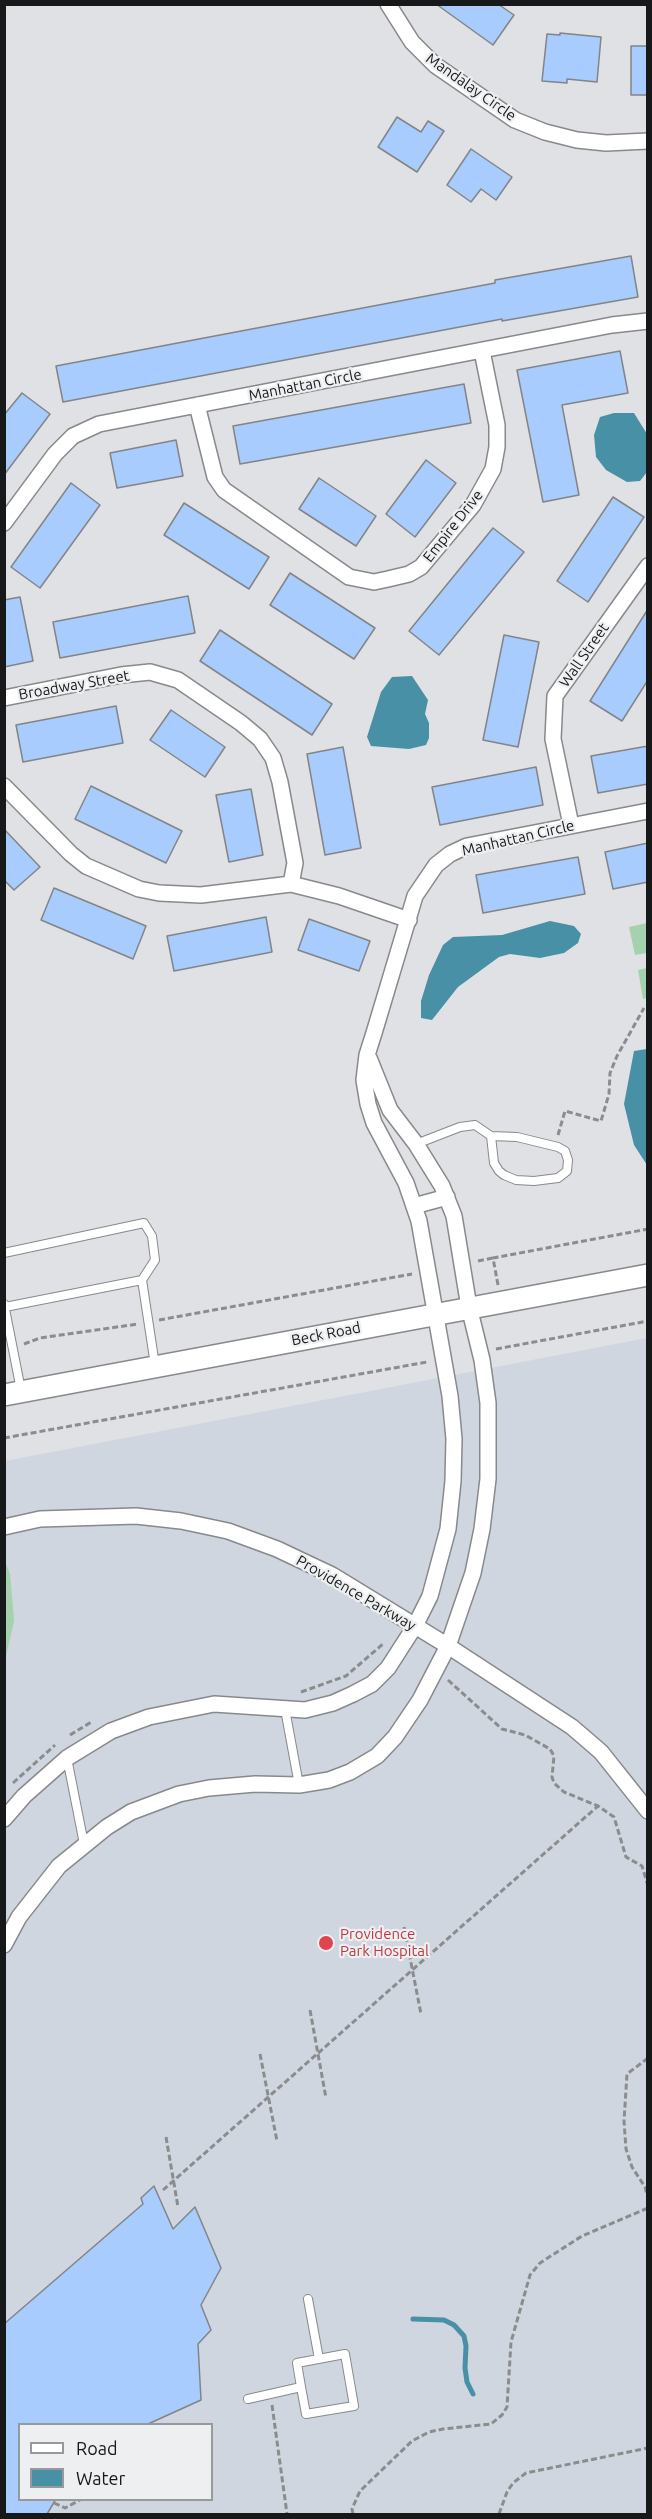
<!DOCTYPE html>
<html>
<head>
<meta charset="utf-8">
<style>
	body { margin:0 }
	#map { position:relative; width:652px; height:2519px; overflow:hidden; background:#e0e1e4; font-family:Ubuntu,sans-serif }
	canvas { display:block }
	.frame { position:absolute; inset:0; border:6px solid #171819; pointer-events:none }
	.legend { position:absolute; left:18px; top:2423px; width:195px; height:78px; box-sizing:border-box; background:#edeff1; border:2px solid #97999b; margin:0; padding:8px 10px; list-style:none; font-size:18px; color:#171819 }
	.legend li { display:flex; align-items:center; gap:12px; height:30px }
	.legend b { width:30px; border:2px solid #97999b }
</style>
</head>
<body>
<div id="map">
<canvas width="652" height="2519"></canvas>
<div class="frame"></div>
<ul class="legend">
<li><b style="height:8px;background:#fff"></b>Road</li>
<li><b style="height:16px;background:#4890a6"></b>Water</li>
</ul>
</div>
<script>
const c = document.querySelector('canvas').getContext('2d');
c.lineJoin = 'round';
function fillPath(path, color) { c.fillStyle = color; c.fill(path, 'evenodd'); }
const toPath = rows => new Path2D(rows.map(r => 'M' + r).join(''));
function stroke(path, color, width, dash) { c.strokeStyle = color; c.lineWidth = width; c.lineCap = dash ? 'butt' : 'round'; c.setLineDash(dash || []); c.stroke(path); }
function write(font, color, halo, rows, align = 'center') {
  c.font = font + ' Ubuntu,sans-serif'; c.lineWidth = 4.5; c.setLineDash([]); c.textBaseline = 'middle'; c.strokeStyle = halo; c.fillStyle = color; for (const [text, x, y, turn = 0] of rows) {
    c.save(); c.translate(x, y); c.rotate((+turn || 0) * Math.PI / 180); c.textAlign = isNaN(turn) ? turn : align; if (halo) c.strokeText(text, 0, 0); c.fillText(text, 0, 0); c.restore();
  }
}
const built = toPath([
	[647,1338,647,2514,5,2514,5,1461],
	[20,2424,212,2424,212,2500,20,2500]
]);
const green = toPath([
	[647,923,647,953,635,955,629,927],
	[647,968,647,998,643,999,638,970],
	[5,1561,10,1574,14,1621,5,1661]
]);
const water = toPath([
	[614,413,634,413,647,434,647,472,640,481,627,482,606,470,596,457,594,435,600,417],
	[412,676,428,700,425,714,429,723,429,738,426,745,409,749,371,746,367,737,381,692,392,677],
	[550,921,574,926,581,934,578,943,564,953,540,958,510,954,499,957,458,987,432,1020,421,1018,421,1001,429,975,443,945,453,937,502,935],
	[647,1049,648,1049,647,1165,634,1145,624,1104,634,1051]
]);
const stream = toPath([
	[413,2319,444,2320,454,2325,464,2336,466,2346,465,2368,467,2382,473,2394]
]);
const building = toPath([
	[436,4,498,4,514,15,493,45,436,4],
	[560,33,601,37,597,82,567,79,567,83,542,81,547,34,560,35,560,33],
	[631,46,648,46,648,95,631,95,631,46],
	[397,117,421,132,428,121,444,131,417,172,378,147,397,117],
	[471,149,512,177,496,200,481,189,471,202,447,185,471,149],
	[631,256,638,297,502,321,502,319,63,402,56,366,495,283,495,280,631,256],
	[620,351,628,393,562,405,579,495,543,502,517,370,620,351],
	[464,384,471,423,240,464,233,426,464,384],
	[22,393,50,414,4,475,4,415,22,393],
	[176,440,183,476,117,488,110,453,176,440],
	[426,460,456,483,415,537,386,514,426,460],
	[319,478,376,516,356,546,299,509,319,478],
	[71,483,100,505,40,588,11,567,71,483],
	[613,497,644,517,588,602,557,581,613,497],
	[184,503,269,557,249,589,164,535,184,503],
	[493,528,524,552,439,655,409,631,493,528],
	[290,573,375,628,354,659,270,605,290,573],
	[188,596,195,633,60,658,53,622,188,596],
	[20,597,33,661,4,667,4,600,20,597],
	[648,609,648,680,622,721,590,701,648,609],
	[220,630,332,704,312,735,200,661,220,630],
	[504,635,539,642,518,747,483,740,504,635],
	[116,706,123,743,23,762,16,725,116,706],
	[171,710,225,747,205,777,150,740,171,710],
	[648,746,648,784,598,793,591,756,648,746],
	[343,747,361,848,325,855,307,754,343,747],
	[536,767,543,805,440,825,432,787,536,767],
	[91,786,182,831,166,863,75,819,91,786],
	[251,789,263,855,229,862,216,795,251,789],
	[4,829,40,867,14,890,4,880,4,829],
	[648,843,648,882,613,889,605,852,648,843],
	[578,857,585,894,483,913,476,875,578,857],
	[54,888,146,926,133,959,41,920,54,888],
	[266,917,272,952,174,971,167,936,266,917],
	[309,919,370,941,359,971,298,950,309,919],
	[154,2186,173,2229,195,2207,221,2268,201,2305,211,2330,198,2344,201,2400,148,2424,20,2424,20,2499,56,2499,47,2514,4,2514,4,2324,143,2204,141,2198,154,2186]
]);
const path = toPath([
	[558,1135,565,1111,601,1121,609,1094,610,1073,617,1056,644,1008],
	[478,1261,493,1258],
	[498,1285,493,1258,648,1229],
	[159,1320,412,1274],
	[24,1344,40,1338,138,1324],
	[496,1349,648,1321],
	[4,1438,427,1362],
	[448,1680,502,1729,525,1735,550,1749,554,1756,552,1777,554,1783,564,1792,598,1806,614,1817,626,1857,642,1866,648,1886],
	[301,1692,346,1676,384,1643],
	[70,1735,93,1721],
	[13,1783,55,1745],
	[404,1927,421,2014],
	[310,2010,326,2098],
	[260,2054,277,2141],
	[648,2058,627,2074,624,2121,626,2149,632,2167,645,2187,648,2199],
	[166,2137,178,2207],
	[163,2190,598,1806],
	[272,2405,287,2514],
	[54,2503,65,2508,80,2500],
	[353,2514,352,2509,360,2491,412,2441,429,2432,443,2429,491,2424,502,2415,507,2407,511,2342,530,2275,540,2263,582,2236,648,2208],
	[499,2514,507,2492,513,2483,526,2473,648,2448]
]);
const service = toPath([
	[416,1144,460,1127,475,1125,491,1136,517,1137,558,1147,565,1151,568,1160,567,1171,558,1178,534,1181,516,1180,504,1175,499,1171,494,1163,491,1136],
	[4,1253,144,1223,152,1236,155,1260,142,1280,155,1365],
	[4,1304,21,1390],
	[5,1307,142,1280],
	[285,1709,299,1785],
	[67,1758,84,1844],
	[308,2299,319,2359],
	[248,2399,301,2387,297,2363,345,2354,354,2406,306,2414,301,2387]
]);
const minor = toPath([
	[388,4,412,42,435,65,515,120,545,132,577,140,606,143,648,141],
	[197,405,215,477,224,490,349,577,374,582,388,579,409,574,421,567,473,505,493,469,497,447,497,425,482,351],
	[4,523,55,454,73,436,99,424,612,325,648,321],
	[4,698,121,675,150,672,178,680,241,723,260,739,273,758,280,782,295,863,291,884],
	[4,786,71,854,86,866,139,889,159,893,201,895,291,884,339,896,409,920],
	[571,825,553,739,555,696,648,566],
	[414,1206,447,1197],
	[4,1527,40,1519,136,1516,181,1521,228,1531,277,1549,332,1575,448,1646,572,1727,601,1752,648,1811],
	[4,1819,24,1796,67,1758,111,1731,149,1717,214,1704,305,1710,333,1703,353,1694,372,1684,388,1668,415,1626,430,1596,448,1529,453,1481,454,1439,450,1396,419,1221,406,1183,374,1123,368,1104,364,1080,367,1055,374,1033,415,896,436,865,450,854,467,846,648,811],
	[4,1945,19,1917,59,1866,107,1827,131,1812,179,1794,209,1788,255,1784,299,1785,329,1780,350,1772,377,1756,395,1737,420,1700,448,1646,473,1573,482,1529,488,1479,488,1403,482,1360,469,1307,454,1216,442,1186,416,1144,390,1110,369,1058]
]);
const secondary = toPath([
	[4,1395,648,1275]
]);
const markers = [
	[326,1943,8,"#e0444e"]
];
const streetNames = [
	["Mandalay Circle",471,87,35],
	["Manhattan Circle",305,385,-11],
	["Empire Drive",453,526,-52],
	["Wall Street",584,655,-55],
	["Broadway Street",74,685,-10],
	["Manhattan Circle",518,838,-13],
	["Beck Road",326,1334,-11],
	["Providence Parkway",356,1593,30]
];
const healthNames = [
	["Providence",340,1934],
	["Park Hospital",340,1951]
];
fillPath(built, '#d0d6df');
fillPath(green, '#a5d1af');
fillPath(water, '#4890a6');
stroke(stream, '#4890a6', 5);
fillPath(building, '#a7ccfd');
stroke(building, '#838486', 1.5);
stroke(service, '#87898b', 10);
stroke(minor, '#87898b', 18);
stroke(secondary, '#87898b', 24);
stroke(path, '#8b8c8e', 3, [6, 3]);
stroke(service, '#fff', 8);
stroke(minor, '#fff', 15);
stroke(secondary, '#fff', 21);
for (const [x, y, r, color] of markers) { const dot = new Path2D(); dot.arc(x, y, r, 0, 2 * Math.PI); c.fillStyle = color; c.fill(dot); stroke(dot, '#edeff1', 2); }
write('15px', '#171819', '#edeff1', streetNames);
write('15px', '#be3a42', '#edeff1', healthNames, 'left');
</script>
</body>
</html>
